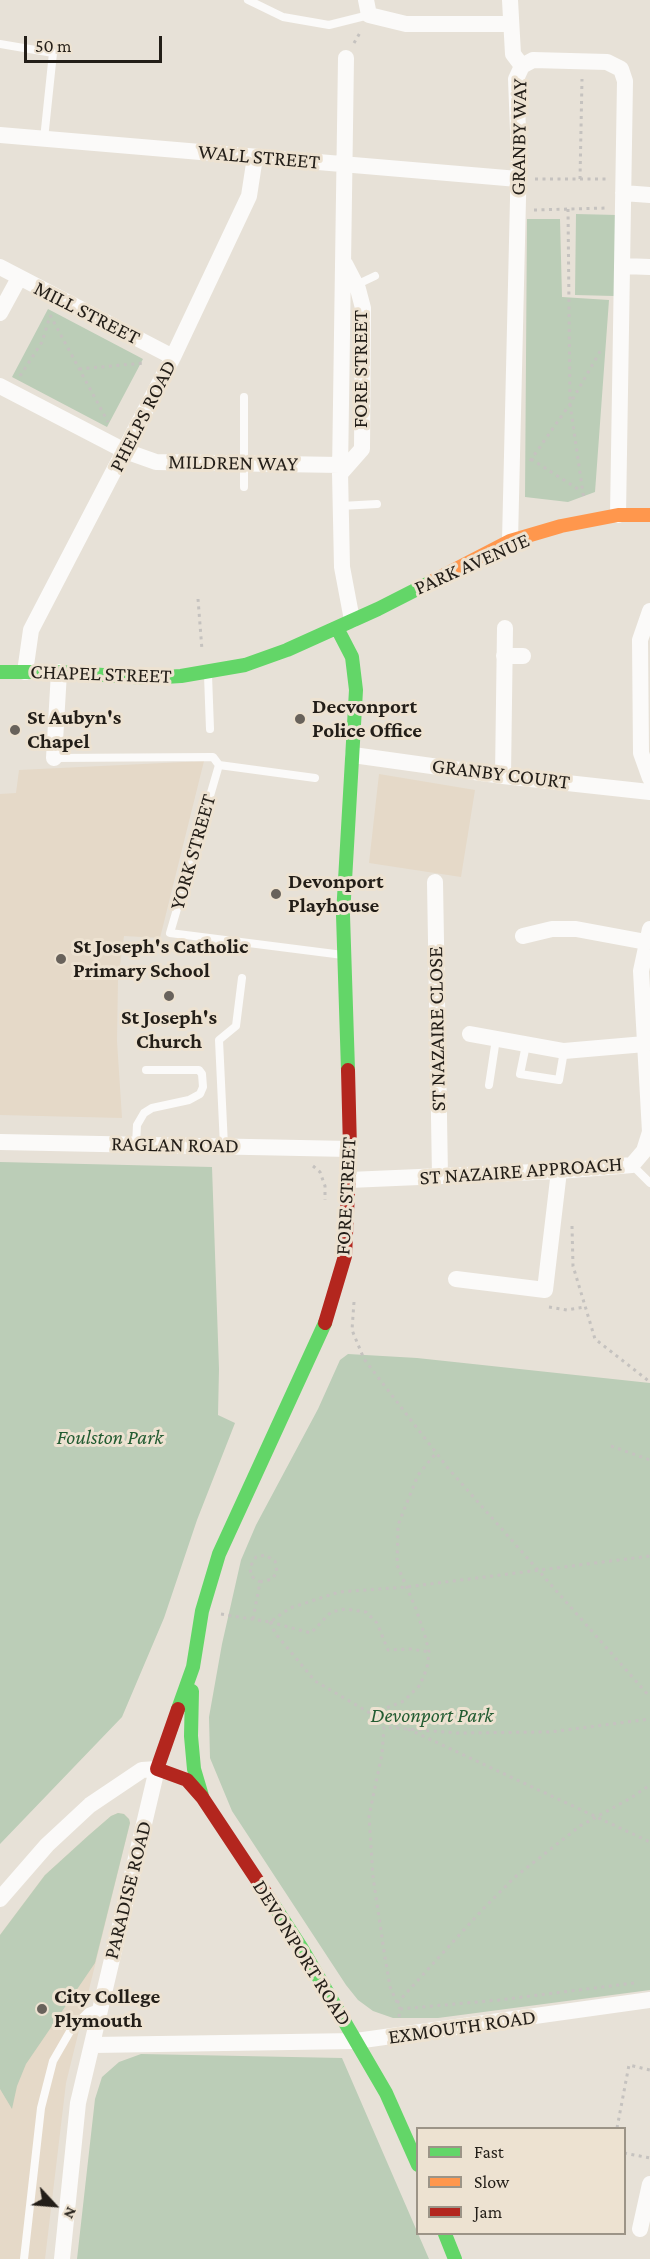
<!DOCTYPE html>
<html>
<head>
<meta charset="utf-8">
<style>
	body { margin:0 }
	#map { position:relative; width:650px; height:2259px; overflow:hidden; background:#e7e1d7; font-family:"Crimson Pro",serif }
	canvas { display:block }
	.legend { position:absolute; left:416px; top:2127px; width:210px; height:108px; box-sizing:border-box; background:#ede2d1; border:2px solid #9c9487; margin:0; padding:8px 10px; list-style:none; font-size:18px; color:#231e18 }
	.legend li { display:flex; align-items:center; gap:12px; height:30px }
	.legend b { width:30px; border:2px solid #9c9487 }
	.north { position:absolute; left:24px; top:2175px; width:60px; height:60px; -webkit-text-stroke:4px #ede2d1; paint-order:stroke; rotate:116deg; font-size:16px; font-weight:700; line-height:24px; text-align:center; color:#231e18 }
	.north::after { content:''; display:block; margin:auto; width:21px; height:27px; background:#231e18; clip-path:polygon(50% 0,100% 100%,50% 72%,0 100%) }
	.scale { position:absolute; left:24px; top:36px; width:138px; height:27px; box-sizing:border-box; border:3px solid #231e18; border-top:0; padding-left:8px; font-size:18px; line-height:21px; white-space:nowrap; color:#231e18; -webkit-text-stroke:4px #ede2d1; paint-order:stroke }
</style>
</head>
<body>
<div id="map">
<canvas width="650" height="2259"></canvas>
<ul class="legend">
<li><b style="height:8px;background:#63d668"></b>Fast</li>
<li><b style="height:8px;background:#ff974d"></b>Slow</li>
<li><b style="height:8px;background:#b3261e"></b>Jam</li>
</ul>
<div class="north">N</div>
<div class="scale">50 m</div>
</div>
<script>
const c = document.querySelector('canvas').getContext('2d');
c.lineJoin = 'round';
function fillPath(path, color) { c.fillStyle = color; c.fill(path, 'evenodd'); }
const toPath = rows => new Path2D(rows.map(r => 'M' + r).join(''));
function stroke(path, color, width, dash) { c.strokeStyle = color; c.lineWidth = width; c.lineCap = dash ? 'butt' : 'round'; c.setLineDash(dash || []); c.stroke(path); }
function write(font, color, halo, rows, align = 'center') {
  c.font = font + ' "Crimson Pro",serif'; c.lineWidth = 6; c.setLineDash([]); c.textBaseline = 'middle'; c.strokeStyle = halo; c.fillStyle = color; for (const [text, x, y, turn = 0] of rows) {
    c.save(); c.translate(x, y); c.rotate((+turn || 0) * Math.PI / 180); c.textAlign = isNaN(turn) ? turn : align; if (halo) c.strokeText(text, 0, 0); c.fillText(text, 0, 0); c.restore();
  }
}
const built = toPath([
	[204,761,160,938,124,936,118,980,117,1041,122,1118,0,1115,0,794,16,793,19,770],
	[379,774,475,790,461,877,369,863],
	[118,1813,124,1814,129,1819,130,1823,66,2083,45,2259,0,2259,0,1935,45,1875,89,1835,111,1816]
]);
const green = toPath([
	[576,214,617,215,614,296,575,295],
	[527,219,560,219,562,297,609,300,595,492,568,502,525,497],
	[48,309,143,359,107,427,12,377],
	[0,1162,212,1167,219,1369,218,1415,235,1423,197,1520,164,1618,122,1717,0,1844],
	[348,1354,417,1358,650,1383,650,1990,438,2018,393,2018,373,2011,358,2000,346,1985,232,1811,210,1758,209,1717,222,1644,241,1560,256,1525,318,1409,340,1360],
	[118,1813,124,1814,129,1819,130,1823,95,1963,26,2064,17,2086,12,2109,0,2089,0,1935,45,1875,89,1835,111,1816],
	[141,2054,342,2058,429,2259,77,2259,95,2099,102,2077,119,2062]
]);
const path = toPath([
	[354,43,361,31],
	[535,179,606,179],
	[580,179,582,79],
	[568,209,570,404,584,500],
	[534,210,606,208],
	[50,315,108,422],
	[79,369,144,363],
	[20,376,42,342,50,316],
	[531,459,581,491],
	[530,461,570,404,602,348],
	[198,599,202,650],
	[313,1166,320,1172,325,1186,325,1200],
	[572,1226,573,1266,595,1339,650,1382],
	[354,1302,352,1330,364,1359,447,1467,650,1697],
	[549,1307,567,1310,585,1307],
	[611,1446,650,1460],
	[221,1614,270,1622,290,1608,339,1592,406,1587,650,1556],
	[253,1619,260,1582,272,1579,277,1572,275,1561,265,1555,256,1557,250,1567,251,1576,260,1582],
	[270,1622,275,1633,315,1681,375,1716,402,1727],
	[270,1622,311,1633,331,1612,345,1609,366,1612,377,1623,388,1650,411,1649,429,1652],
	[375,1716,379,1711,404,1701,420,1685,427,1668,429,1652,425,1636,416,1609,397,1565,398,1525,418,1475,436,1453],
	[408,1729,650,1842],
	[397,2003,484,1908,515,1877,580,1826,629,1799,650,1785],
	[400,2009,499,2000,634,1983],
	[399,2017,400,2009,390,1987,384,1951,373,1877,369,1816,382,1754,384,1727,457,1733,550,1732,650,1719],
	[617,2128,629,2065,650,2070],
	[624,2153,650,2158]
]);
const lane = toPath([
	[248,0,283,17,329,25,369,15],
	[0,44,53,53,44,139],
	[356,285,375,276],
	[244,397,244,487],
	[341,506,377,504],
	[208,675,210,729],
	[54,758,213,757,219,765,170,933,343,955],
	[219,765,315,778],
	[526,1045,520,1074,559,1080,564,1051],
	[489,1085,496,1039],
	[136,1145,137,1125,144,1113,152,1108,189,1100,200,1094,203,1087,202,1074,199,1070,146,1070],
	[224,1146,219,1040,236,1026,242,978],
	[632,1165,650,1183],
	[24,2259,41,2108,53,2061,72,2028,88,2012,99,2008]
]);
const street = toPath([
	[366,0,369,15,406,24,511,24],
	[510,0,513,54,522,66],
	[346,58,340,472,342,567,352,620],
	[0,135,518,179],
	[623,193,650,195],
	[623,266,650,267],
	[0,267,173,357],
	[0,313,19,278],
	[0,386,125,451,156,462,340,465],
	[340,474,362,449,363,308,358,289,345,264],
	[510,541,519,156,516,79,522,66,533,60,607,62,621,69,625,81,618,515],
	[650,611,640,640,641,753,650,778],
	[504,656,523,656],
	[25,672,31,630,173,357,249,196,255,157],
	[353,755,503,776,650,792],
	[54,758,59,672],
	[503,776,505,628],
	[435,882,440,1176],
	[523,936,552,929,576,929,646,942],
	[470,1034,564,1051,645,1044],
	[0,1142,350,1149],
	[349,1180,559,1171,632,1165,644,1151,650,1132,641,971,650,929],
	[456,1279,545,1290,559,1171],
	[0,1899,47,1845,90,1805,142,1770,157,1769,78,2103,62,2259],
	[93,2045,356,2041,650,2000],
	[640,2229,650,2184]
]);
const fast = toPath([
	[337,628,352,657,356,690,343,915,348,1070],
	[0,672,59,672,148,678,181,676,245,665,287,650,378,609,431,582],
	[192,1691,191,1736,194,1769,202,1796],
	[178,1709,193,1667,202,1611,219,1554,325,1323],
	[273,1904,301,1947,386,2093,418,2165],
	[445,2234,455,2259]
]);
const slow = toPath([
	[431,582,510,541,561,526,618,515,650,515]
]);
const jam = toPath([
	[325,1323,345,1256,350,1149,348,1070],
	[178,1709,157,1769,187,1780,202,1797,273,1904]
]);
const markers = [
	[300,719,6,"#68625b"],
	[15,730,6,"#68625b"],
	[276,894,6,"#68625b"],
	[61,959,6,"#68625b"],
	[169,996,6,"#68625b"],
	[42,2009,6,"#68625b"]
];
const streetNames = [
	["GRANBY WAY",519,137,-89],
	["WALL STREET",259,157,5],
	["MILL STREET",87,313,27],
	["FORE STREET",361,369,-90],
	["PHELPS ROAD",143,416,-63],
	["MILDREN WAY",233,463,1],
	["PARK AVENUE",472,564,-24],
	["CHAPEL STREET",101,674,2],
	["GRANBY COURT",501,774,7],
	["YORK STREET",193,852,-74],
	["ST NAZAIRE CLOSE",437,1029,-91],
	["RAGLAN ROAD",175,1145,1],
	["ST NAZAIRE APPROACH",521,1171,-4],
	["FORE STREET",346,1196,-87],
	["PARADISE ROAD",128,1890,-76],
	["DEVONPORT ROAD",302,1953,58],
	["EXMOUTH ROAD",462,2027,-8]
];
const poiNames = [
	["Decvonport",312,707],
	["Police Office",312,731],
	["St Aubyn's",27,718],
	["Chapel",27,742],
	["Devonport",288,882],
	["Playhouse",288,906],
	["St Joseph's Catholic",73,947],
	["Primary School",73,971],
	["St Joseph's",169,1018,"center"],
	["Church",169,1042,"center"],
	["City College",54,1997],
	["Plymouth",54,2021]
];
const parkNames = [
	["Foulston Park",110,1438],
	["Devonport Park",432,1716]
];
fillPath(built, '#e5d9c8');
fillPath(green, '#bbcdb7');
stroke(path, '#c5c2bf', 3, [3, 4.5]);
stroke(lane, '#fbfaf9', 8);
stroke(street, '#fbfaf9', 16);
stroke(fast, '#63d668', 14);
stroke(slow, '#ff974d', 14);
stroke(jam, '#b3261e', 14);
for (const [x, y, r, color] of markers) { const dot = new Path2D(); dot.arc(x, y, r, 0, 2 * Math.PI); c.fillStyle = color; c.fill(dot); stroke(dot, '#ede2d1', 2); }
write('21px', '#231e18', '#ede2d1', streetNames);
write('bold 21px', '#231e18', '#ede2d1', poiNames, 'left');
write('italic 21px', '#235c32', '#ede2d1', parkNames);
</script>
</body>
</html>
